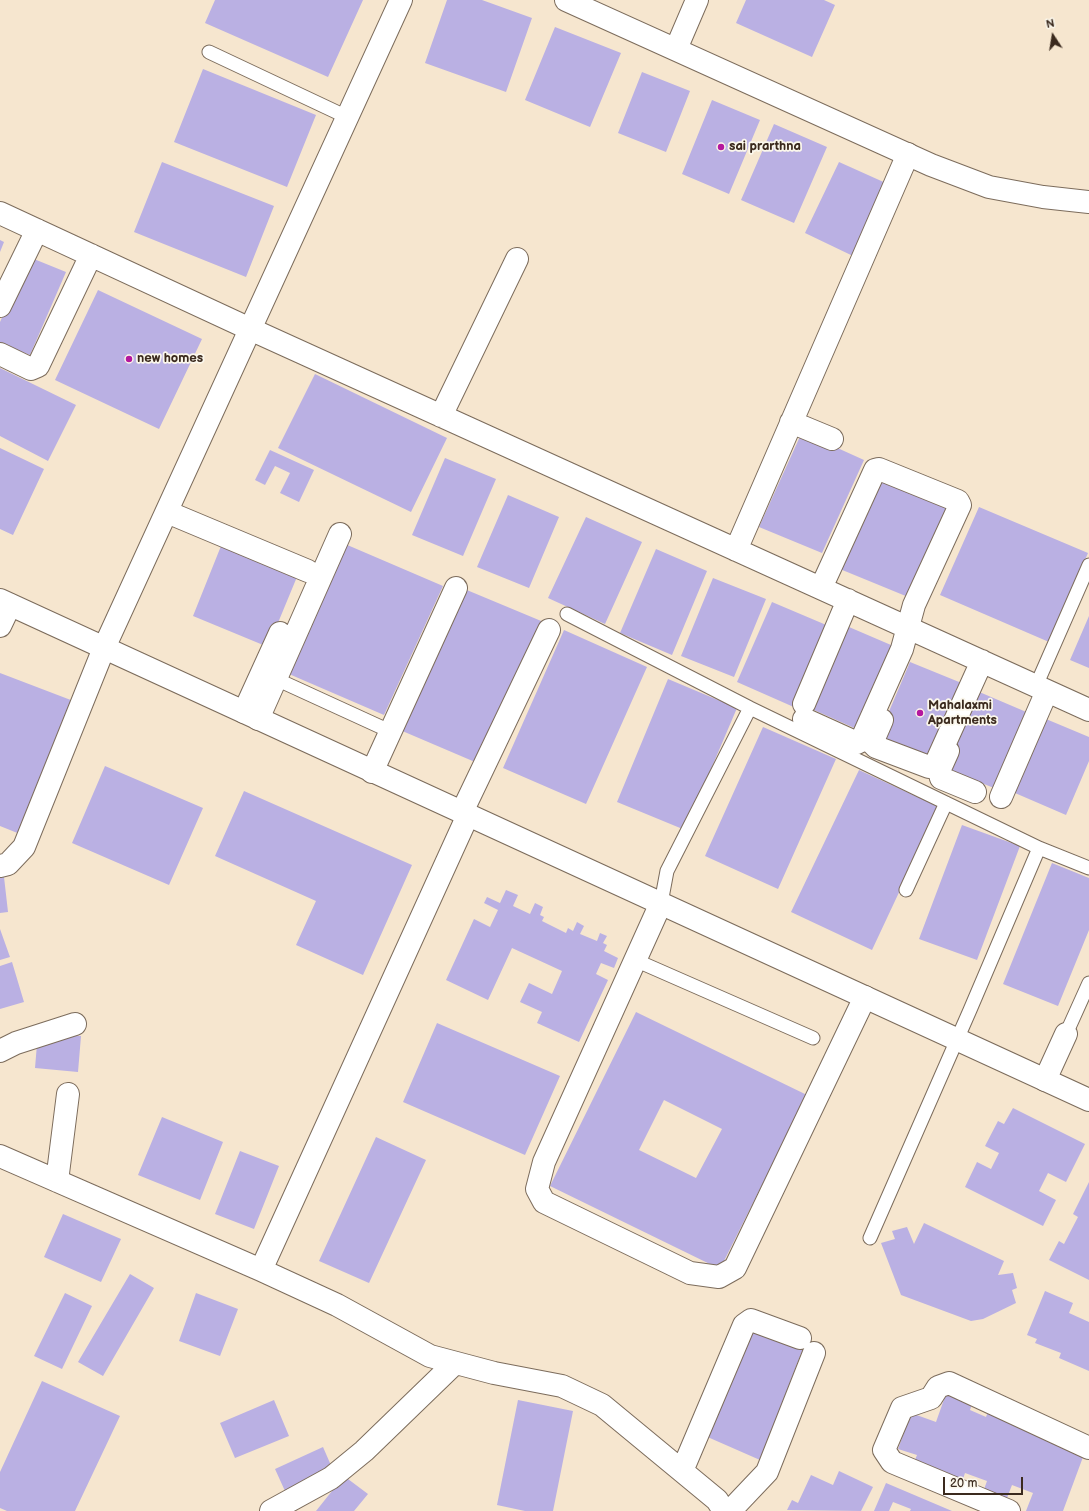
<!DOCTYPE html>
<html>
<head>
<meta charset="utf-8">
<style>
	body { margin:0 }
	#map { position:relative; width:1089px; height:1511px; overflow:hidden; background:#f6e6cf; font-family:"Balsamiq Sans",sans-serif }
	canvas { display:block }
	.north { position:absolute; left:1033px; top:16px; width:40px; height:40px; -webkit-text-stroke:3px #fbf7ec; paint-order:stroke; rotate:348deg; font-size:11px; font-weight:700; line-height:16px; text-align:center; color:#3b2a1e }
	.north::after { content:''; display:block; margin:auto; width:14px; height:18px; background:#3b2a1e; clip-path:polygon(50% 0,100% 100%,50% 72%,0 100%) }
	.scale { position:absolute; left:943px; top:1477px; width:80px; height:18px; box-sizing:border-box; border:2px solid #3b2a1e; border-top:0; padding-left:5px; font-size:12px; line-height:14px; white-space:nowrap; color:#3b2a1e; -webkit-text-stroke:3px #fbf7ec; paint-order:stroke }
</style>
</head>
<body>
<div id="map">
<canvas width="1089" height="1511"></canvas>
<div class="north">N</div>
<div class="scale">20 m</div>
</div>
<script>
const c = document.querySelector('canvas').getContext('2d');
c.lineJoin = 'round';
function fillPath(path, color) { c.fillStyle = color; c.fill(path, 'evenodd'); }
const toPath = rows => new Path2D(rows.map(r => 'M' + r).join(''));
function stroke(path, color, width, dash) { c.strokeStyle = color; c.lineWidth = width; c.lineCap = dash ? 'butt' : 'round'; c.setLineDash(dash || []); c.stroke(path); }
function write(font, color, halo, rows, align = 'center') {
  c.font = font + ' "Balsamiq Sans",sans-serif'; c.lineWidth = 3.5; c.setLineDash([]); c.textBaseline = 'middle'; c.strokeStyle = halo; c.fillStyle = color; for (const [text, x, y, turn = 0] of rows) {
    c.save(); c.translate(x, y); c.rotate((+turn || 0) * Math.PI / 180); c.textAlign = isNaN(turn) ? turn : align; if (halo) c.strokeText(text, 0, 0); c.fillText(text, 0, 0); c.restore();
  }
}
const building = toPath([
	[215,0,363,0,328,77,205,23],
	[447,0,482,0,532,18,506,92,425,63],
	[746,0,824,0,835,5,812,57,736,23],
	[555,27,621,53,590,127,525,100],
	[203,69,316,115,287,187,174,142],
	[642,72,690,91,666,152,618,133],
	[712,100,760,120,729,194,682,174],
	[774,124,827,147,794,223,741,200],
	[162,162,274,206,246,277,134,232],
	[839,162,888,184,853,256,805,233],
	[0,240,4,242,0,252],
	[29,257,66,272,30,355,0,343,0,322],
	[98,290,202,339,159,429,55,380],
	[0,368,76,405,48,461,0,436],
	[315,374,447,438,411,512,278,448],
	[802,432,864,460,822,553,759,527],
	[0,448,44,469,13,535,0,529],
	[270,450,314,470,299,502,280,493,290,473,275,466,265,485,255,480],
	[445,458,496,479,463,556,412,535],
	[877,473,955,506,913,599,835,567],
	[508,495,559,517,529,588,477,567],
	[979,507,1088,553,1049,642,940,595],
	[586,517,642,542,605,624,548,598],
	[223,541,299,572,268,647,193,616],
	[345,544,443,586,384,715,289,674],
	[656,549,707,571,672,655,620,633],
	[713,578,766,599,734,677,681,656],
	[462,588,546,623,482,765,400,730],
	[772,602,831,627,796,708,737,682],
	[1089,616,1089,668,1070,660],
	[842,624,898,648,861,731,805,706],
	[564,630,647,667,586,804,503,768],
	[910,662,964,684,930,764,876,742],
	[0,673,76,702,20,834,0,826],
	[668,679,737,708,685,830,617,802],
	[977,691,1031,714,999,790,944,768],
	[1046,719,1089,737,1089,761,1066,815,1015,793],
	[763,727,836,759,778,889,705,856],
	[105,766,203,808,169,885,72,843],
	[859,770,939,807,872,950,791,912],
	[244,791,412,865,363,975,296,945,316,901,215,856],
	[962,825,1020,846,977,960,919,939],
	[1052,863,1089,878,1089,930,1058,1006,1003,984],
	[4,877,8,912,0,913,0,878],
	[506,890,518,895,513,906,530,914,535,903,543,907,540,915,544,917,542,921,566,933,568,928,573,931,577,922,584,926,580,934,597,941,600,933,607,936,603,943,607,945,604,951,618,958,614,968,601,963,596,974,608,980,579,1042,537,1023,542,1012,520,1002,529,983,552,994,562,971,512,948,488,1000,446,980,474,919,490,927,498,910,484,903,487,897,500,903],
	[0,929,10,957,0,960],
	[12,962,24,1002,0,1009,0,966],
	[636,1012,807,1095,720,1269,550,1186],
	[664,1100,722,1129,696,1178,639,1150],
	[437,1023,560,1076,525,1155,403,1102],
	[38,1032,81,1036,78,1072,35,1068],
	[1013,1108,1085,1144,1066,1182,1048,1173,1039,1191,1056,1200,1043,1226,965,1187,977,1162,991,1169,999,1153,985,1146,998,1121,1004,1124],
	[162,1117,223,1142,200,1200,138,1175],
	[376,1137,426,1160,369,1283,319,1261],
	[240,1151,279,1166,254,1229,215,1214],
	[1089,1182,1089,1280,1049,1260,1059,1241,1064,1244,1078,1217,1073,1214],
	[63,1214,121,1239,101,1282,44,1257],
	[924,1223,1004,1261,998,1275,1013,1273,1017,1288,1012,1290,1016,1303,983,1319,971,1321,901,1295,881,1243,895,1239,892,1231,907,1227,914,1244],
	[130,1274,154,1288,103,1376,78,1362],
	[1045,1291,1073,1303,1069,1313,1089,1322,1089,1371,1059,1358,1061,1353,1035,1343,1037,1339,1027,1335],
	[65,1293,92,1306,62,1369,34,1356],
	[196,1293,238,1309,220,1356,179,1341],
	[749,1326,804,1346,760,1460,703,1435],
	[42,1381,120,1416,75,1511,7,1511,0,1508,0,1472],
	[947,1391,973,1401,970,1410,986,1417,990,1406,1076,1444,1073,1453,1083,1457,1063,1511,1026,1511,1033,1493,1012,1485,1005,1503,982,1495,987,1481,965,1473,961,1485,912,1467,917,1455,898,1449,911,1413,936,1422],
	[274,1400,289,1436,235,1458,220,1423],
	[518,1400,573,1411,553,1511,525,1511,497,1505],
	[323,1447,333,1470,285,1491,275,1469],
	[839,1471,873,1487,861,1511,787,1510,792,1500,798,1503,811,1475,833,1485],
	[344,1476,368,1494,354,1511,316,1511],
	[886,1483,952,1511,910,1511,911,1509,893,1502,889,1511,874,1511]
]);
const service = toPath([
	[209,52,347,117],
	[567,614,750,708,1039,848,1089,868],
	[276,679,383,728],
	[1036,686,1089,565],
	[906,890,946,803],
	[661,903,667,871,750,708],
	[635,960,813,1038],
	[1066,1034,1089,983],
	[870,1238,970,1010,1039,848]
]);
const minor = toPath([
	[676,49,697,0],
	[0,213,250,329,1089,710],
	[0,306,37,230],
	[0,354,31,369,38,366,91,255],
	[441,416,517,259],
	[791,422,832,439],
	[167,512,308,571],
	[736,550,908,154],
	[0,626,10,605],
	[804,704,848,600],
	[244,712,280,633],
	[258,719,340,534],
	[804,719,857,743,861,741,902,649,914,605,960,505,958,501,879,469,875,470,821,588],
	[882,720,872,743,876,747,929,767,935,765,982,661],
	[948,751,939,771,941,778,975,792],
	[372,772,456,588],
	[1001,797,1047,691],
	[462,812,549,630],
	[0,866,8,864,24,847,104,648],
	[661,903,544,1162,537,1189,544,1202,690,1273,719,1277,735,1268,865,997],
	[0,1051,16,1043,75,1024],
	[1045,1080,1066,1034],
	[0,1156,261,1270,337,1305,430,1356,494,1373,562,1386,602,1405,717,1500,724,1511],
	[57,1181,68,1094],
	[261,1270,468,815],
	[682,1471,744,1325,751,1320,800,1338],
	[271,1511,331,1478,364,1451,455,1363],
	[730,1511,767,1472,814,1353],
	[1009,1511,892,1462,884,1450,902,1408,931,1398,938,1387,949,1383,1089,1448]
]);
const tertiary = toPath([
	[566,0,931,165,989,187,1043,197,1089,202],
	[0,600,1089,1100],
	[104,648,401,0]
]);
const markers = [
	[721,147,4,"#b5179e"],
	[129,359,4,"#b5179e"],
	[920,713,4,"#b5179e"]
];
const poiNames = [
	["sai prarthna",729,147],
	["new homes",137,359],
	["Mahalaxmi",928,706],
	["Apartments",928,721]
];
fillPath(building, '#bab0e3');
stroke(service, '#7c6c5c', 15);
stroke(minor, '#7c6c5c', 24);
stroke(tertiary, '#7c6c5c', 24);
stroke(service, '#fff', 13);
stroke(minor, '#fff', 22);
stroke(tertiary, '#fff', 22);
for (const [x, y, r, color] of markers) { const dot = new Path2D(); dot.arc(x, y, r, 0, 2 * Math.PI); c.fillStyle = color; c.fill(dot); stroke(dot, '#fbf7ec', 1.5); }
write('bold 13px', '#3b2a1e', '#fbf7ec', poiNames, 'left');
</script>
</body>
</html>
